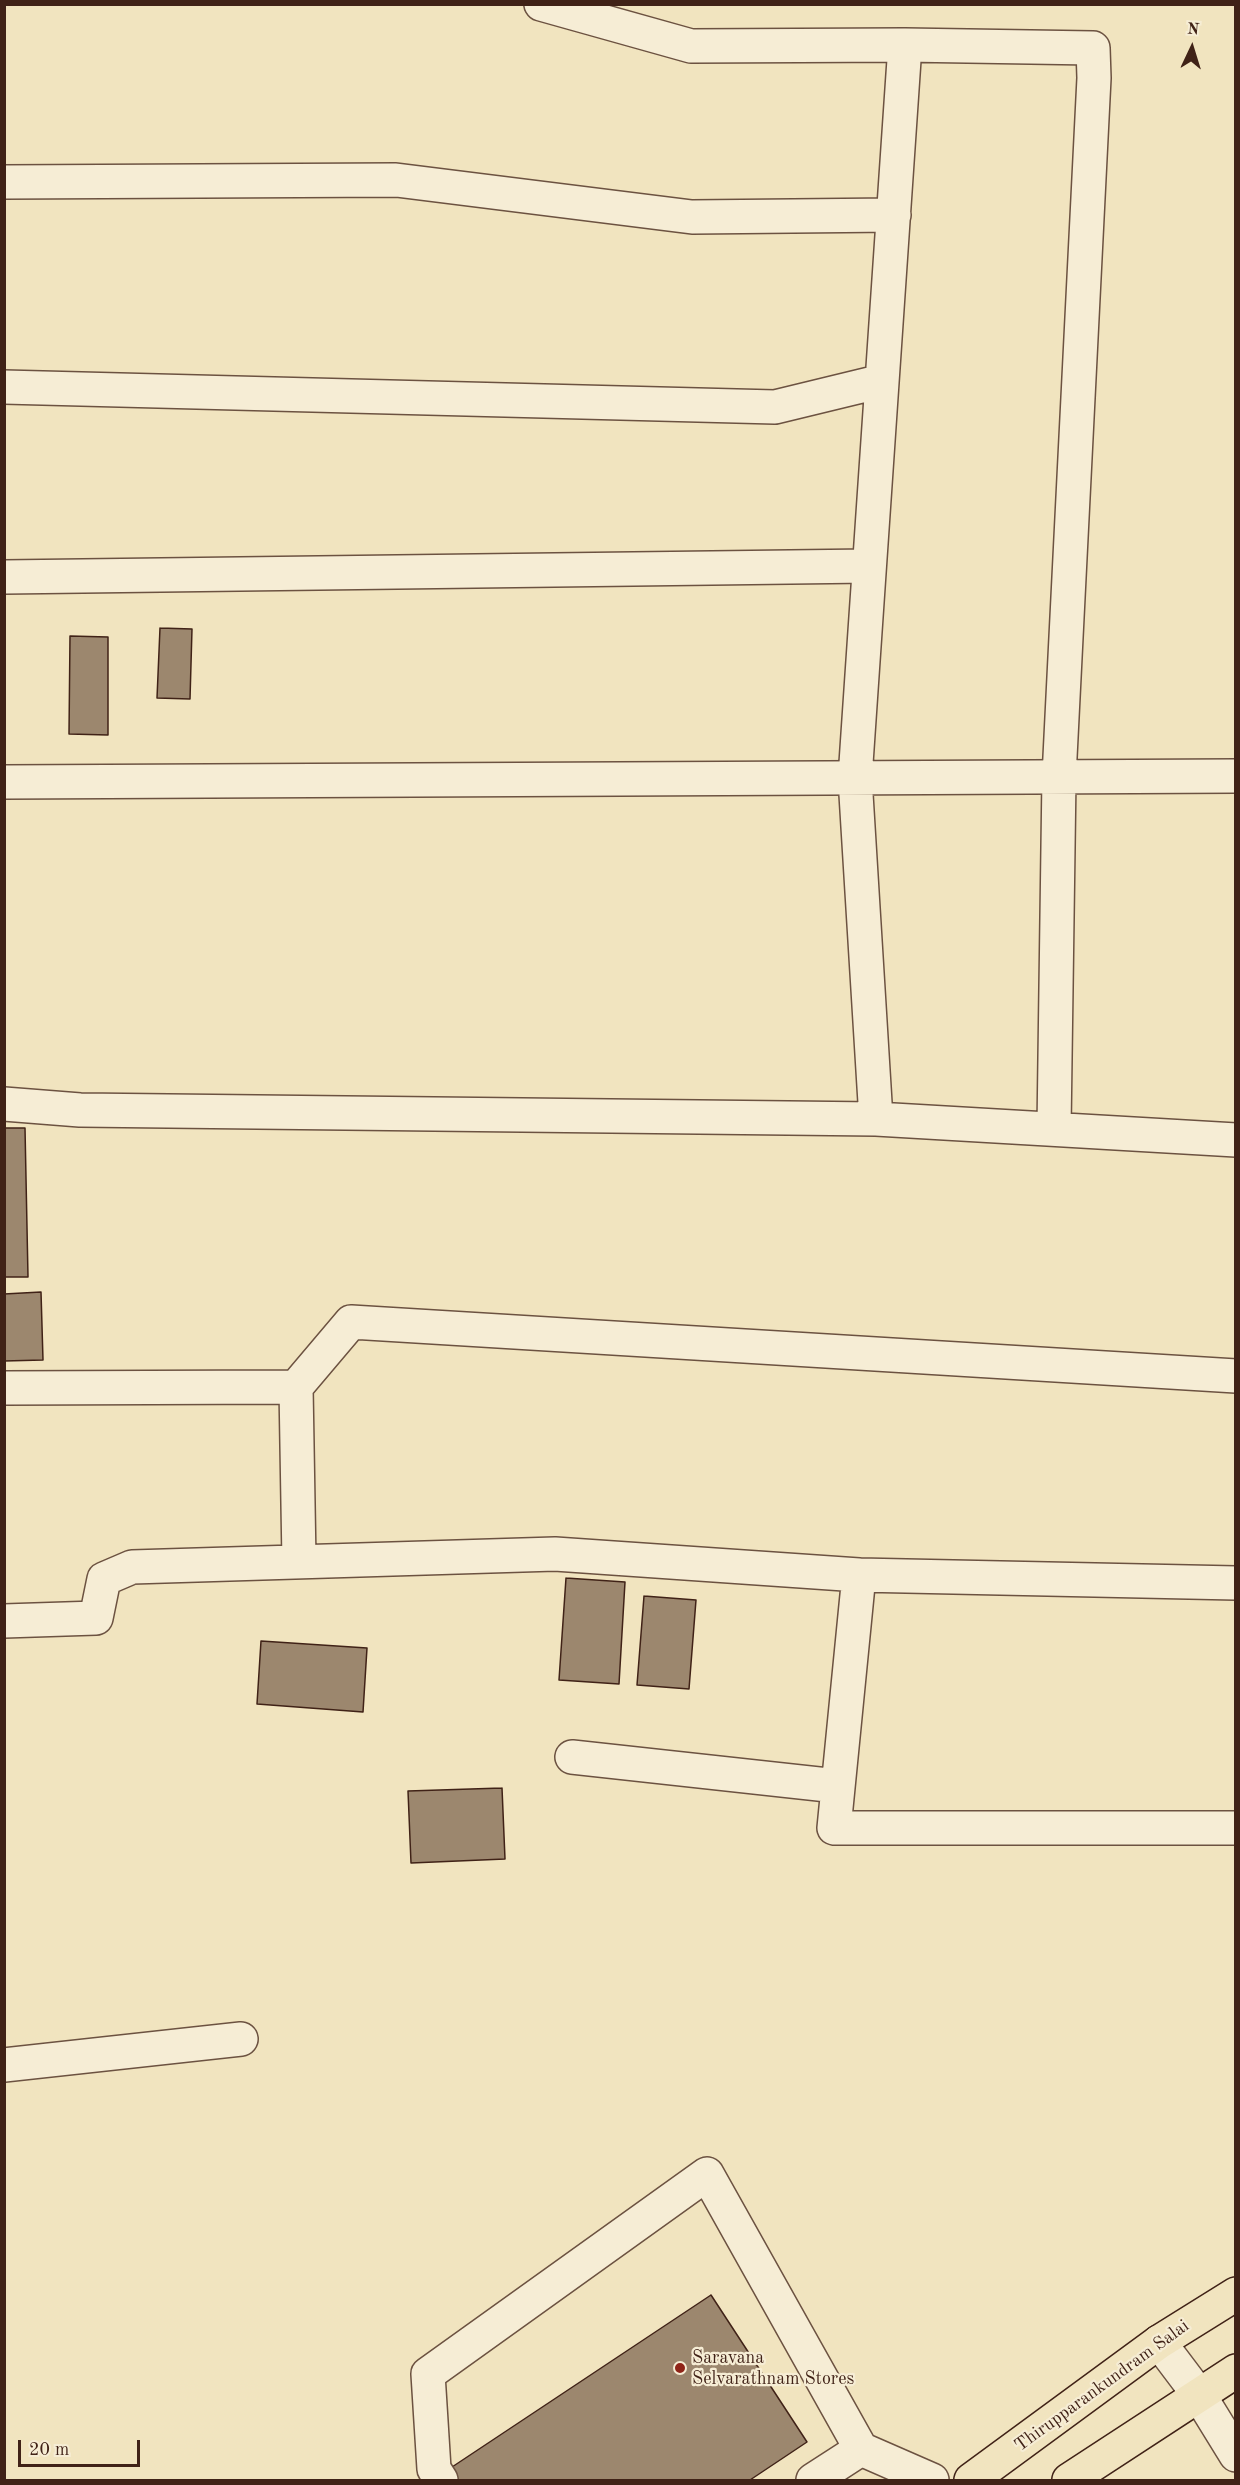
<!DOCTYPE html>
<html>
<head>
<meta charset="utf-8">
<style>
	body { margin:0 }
	#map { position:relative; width:1240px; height:2485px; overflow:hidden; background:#f1e4bf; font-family:"Old Standard TT",serif }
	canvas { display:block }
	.frame { position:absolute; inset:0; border:6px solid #402217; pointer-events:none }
	.north { position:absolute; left:1162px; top:18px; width:60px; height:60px; -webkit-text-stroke:4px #f6edd5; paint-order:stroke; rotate:4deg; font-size:16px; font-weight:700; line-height:24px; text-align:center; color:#402217 }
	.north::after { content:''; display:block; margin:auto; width:21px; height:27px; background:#402217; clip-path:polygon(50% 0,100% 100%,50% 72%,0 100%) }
	.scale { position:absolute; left:18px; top:2440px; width:122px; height:27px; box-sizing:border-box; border:3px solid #402217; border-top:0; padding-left:8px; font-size:18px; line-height:21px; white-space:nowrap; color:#402217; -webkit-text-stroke:4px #f6edd5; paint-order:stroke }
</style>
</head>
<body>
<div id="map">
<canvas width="1240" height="2485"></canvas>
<div class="frame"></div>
<div class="north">N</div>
<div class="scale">20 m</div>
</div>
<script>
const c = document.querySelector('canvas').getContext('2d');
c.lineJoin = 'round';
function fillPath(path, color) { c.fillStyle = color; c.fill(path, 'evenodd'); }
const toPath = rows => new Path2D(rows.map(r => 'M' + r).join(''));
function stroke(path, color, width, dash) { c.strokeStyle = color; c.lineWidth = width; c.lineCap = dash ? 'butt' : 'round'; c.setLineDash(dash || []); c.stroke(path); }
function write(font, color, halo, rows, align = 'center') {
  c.font = font + ' "Old Standard TT",serif'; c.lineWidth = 4.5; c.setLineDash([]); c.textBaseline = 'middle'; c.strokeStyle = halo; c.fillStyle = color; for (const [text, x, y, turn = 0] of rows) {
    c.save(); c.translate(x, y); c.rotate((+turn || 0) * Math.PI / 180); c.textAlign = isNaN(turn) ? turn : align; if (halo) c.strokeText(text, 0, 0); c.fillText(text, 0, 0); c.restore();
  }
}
const building = toPath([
	[160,628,192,629,190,699,157,698,160,628],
	[70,636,108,637,108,735,69,734,70,636],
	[4,1128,25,1128,28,1277,4,1277,4,1128],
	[41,1292,43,1360,4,1361,4,1294,41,1292],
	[566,1578,625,1582,619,1684,559,1680,566,1578],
	[644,1596,696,1600,689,1689,637,1685,644,1596],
	[261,1641,367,1648,363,1712,257,1704,261,1641],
	[502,1788,505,1859,411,1863,408,1791,502,1788],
	[711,2295,807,2442,750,2480,448,2480,443,2473,711,2295]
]);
const minor = toPath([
	[541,4,691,46,905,45,855,778,876,1119],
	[905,45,1093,48,1094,78,1059,777,1054,1128],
	[4,182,396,180,692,217,894,215],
	[4,387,775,407,882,381],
	[4,577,869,566],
	[4,782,1236,776],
	[4,1104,80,1110,876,1119,1236,1140],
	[296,1387,299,1562],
	[4,1388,296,1387,351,1322,1236,1376],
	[859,1575,1236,1583],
	[4,1621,96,1618,104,1579,132,1567,555,1554,859,1575,834,1828,1236,1828],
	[572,1757,837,1786],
	[4,2065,241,2039],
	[1159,2342,1199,2395,1236,2455],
	[441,2480,434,2469,428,2374,707,2174,861,2449],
	[813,2480,861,2449,932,2480]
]);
const major = toPath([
	[971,2480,1159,2342,1236,2294],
	[1069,2480,1236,2371]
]);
const markers = [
	[680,2368,6,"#8f2418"]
];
const poiNames = [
	["Saravana",692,2358],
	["Selvarathnam Stores",692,2379]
];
const streetNames = [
	["Thirupparankundram Salai",1102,2386,-36]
];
fillPath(building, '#9c876e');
stroke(building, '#402217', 1.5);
stroke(minor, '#6c5241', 36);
stroke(major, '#402217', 36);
stroke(minor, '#f6edd5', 33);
stroke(major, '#f1e4bf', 33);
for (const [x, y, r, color] of markers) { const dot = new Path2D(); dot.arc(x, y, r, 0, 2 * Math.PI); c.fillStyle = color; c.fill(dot); stroke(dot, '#f6edd5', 2); }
write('18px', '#402217', '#f6edd5', poiNames, 'left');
write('18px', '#402217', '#f6edd5', streetNames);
</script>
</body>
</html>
